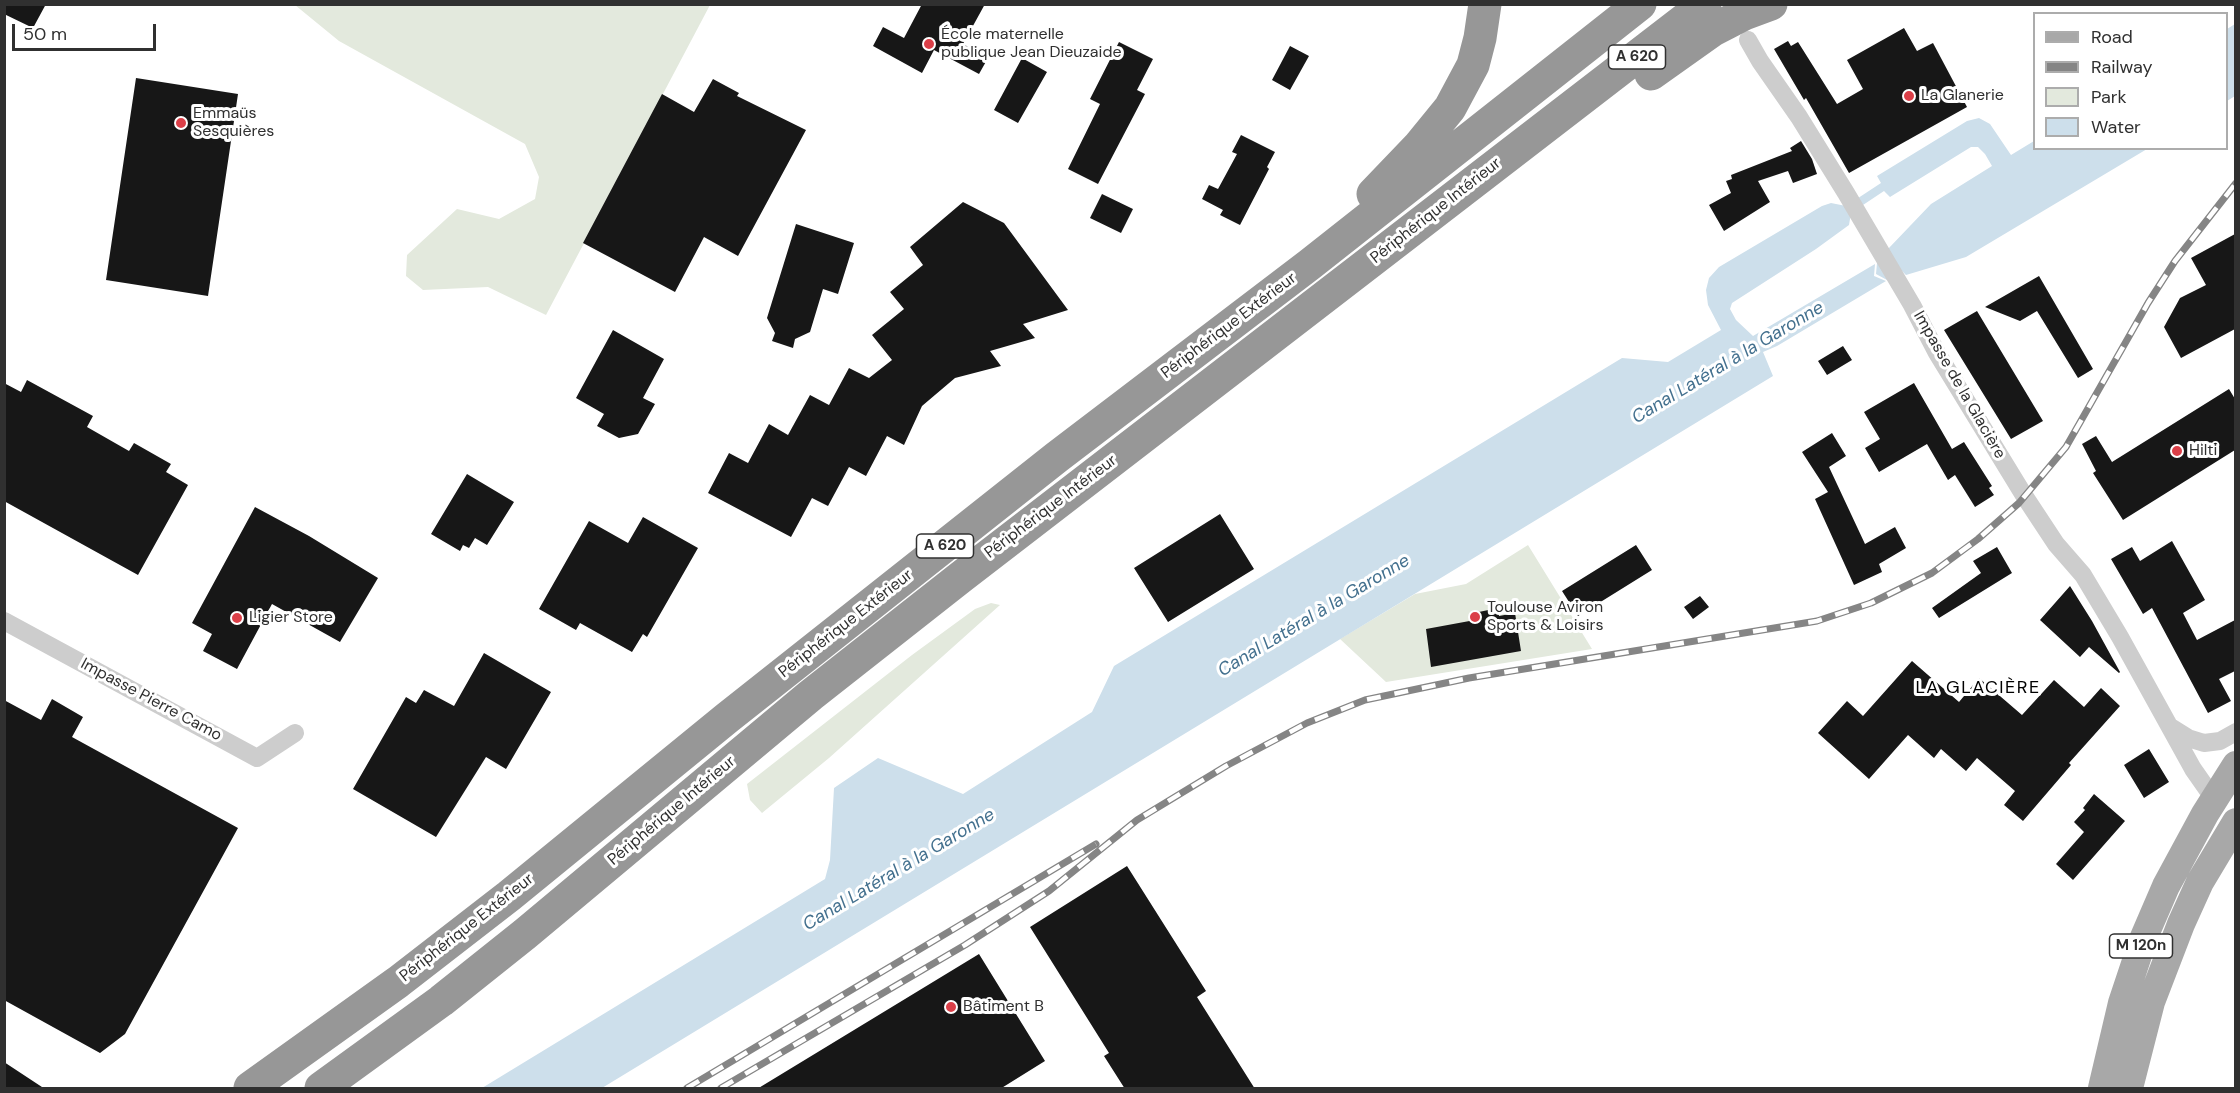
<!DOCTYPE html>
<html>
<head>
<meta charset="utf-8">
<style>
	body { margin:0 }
	#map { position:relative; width:2240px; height:1093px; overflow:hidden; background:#fff; font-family:"DM Sans",sans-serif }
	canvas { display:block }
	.frame { position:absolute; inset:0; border:6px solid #303030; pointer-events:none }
	.legend { position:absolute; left:2033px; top:12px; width:195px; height:138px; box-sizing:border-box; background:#fff; border:2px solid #acacac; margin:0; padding:8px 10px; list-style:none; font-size:18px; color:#303030 }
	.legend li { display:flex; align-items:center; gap:12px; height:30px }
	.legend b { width:30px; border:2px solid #acacac }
	.scale { position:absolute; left:12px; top:24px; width:144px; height:27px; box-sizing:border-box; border:3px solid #303030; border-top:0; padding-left:8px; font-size:18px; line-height:21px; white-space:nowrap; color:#303030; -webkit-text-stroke:4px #fff; paint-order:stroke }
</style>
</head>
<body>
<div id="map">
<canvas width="2240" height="1093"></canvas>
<div class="frame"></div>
<ul class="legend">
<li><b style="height:8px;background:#a8a8a8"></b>Road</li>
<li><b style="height:8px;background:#858585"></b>Railway</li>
<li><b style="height:16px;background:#e3e9dd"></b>Park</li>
<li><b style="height:16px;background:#cddfeb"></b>Water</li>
</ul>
<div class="scale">50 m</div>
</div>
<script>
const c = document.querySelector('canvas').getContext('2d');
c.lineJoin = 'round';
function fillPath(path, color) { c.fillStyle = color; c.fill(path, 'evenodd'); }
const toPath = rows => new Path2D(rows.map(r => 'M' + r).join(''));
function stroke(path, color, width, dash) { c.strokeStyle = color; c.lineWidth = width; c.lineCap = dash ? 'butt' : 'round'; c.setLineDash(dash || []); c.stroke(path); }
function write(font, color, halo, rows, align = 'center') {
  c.font = font + ' "DM Sans",sans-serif'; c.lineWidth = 6; c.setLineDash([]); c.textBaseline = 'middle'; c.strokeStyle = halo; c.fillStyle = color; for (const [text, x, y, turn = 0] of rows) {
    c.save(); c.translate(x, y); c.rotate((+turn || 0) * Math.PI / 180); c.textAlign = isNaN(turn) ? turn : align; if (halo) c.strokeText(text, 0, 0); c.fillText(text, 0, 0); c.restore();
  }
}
const green = toPath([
	[295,5,710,5,546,315,488,287,423,290,406,276,407,255,457,209,499,219,535,199,539,177,525,144,339,41],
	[1528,545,1592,649,1386,682,1340,639,1415,594,1466,584],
	[991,603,1000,605,829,758,762,813,750,800,747,784,912,655,975,609]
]);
const water = toPath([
	[2235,24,2235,96,2227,101,2227,29],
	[1979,118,1990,124,2011,155,2034,141,2034,148,2147,149,1966,257,1906,275,1900,269,1887,280,1876,274,1877,263,1888,249,1931,204,1992,166,1985,154,1978,147,1971,147,1890,197,1884,191,1851,213,1849,225,1816,249,1732,303,1730,309,1736,320,1753,336,1875,264,1874,276,1886,281,1777,346,1763,352,1773,376,602,1088,482,1088,825,879,830,860,834,788,878,758,963,794,1092,712,1114,666,1622,358,1668,362,1721,330,1708,305,1706,290,1709,278,1719,267,1822,206,1831,203,1846,206,1881,183,1877,176,1967,121]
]);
const building = toPath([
	[4,4,46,4,33,28,4,14],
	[922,4,985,4,963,44,988,58,979,74,934,50,922,73,873,46,883,27,904,38],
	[1904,28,1917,51,1933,43,1967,107,1849,173,1806,98,1804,100,1774,49,1788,41,1791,46,1798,42,1837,104,1863,89,1847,60],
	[1119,42,1153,59,1137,90,1145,94,1098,184,1068,169,1100,104,1090,99],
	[1290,46,1309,56,1290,90,1272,80],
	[1022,58,1047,72,1018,123,994,110],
	[136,78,238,94,208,296,106,280],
	[713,79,739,93,737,96,806,130,738,256,704,237,675,292,583,243,662,94,694,112],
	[1241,135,1275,152,1267,167,1269,169,1240,225,1220,215,1223,210,1202,199,1209,185,1218,189,1237,154,1232,152],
	[1801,141,1812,159,1817,174,1793,183,1788,171,1758,181,1770,202,1724,231,1709,205,1731,193,1726,181,1732,179,1731,175,1792,151,1790,148],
	[1102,194,1133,209,1121,233,1090,218],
	[963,202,1004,223,1068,310,1023,324,1035,338,990,351,1001,366,955,378,922,406,904,445,887,436,866,476,849,467,828,506,812,498,791,537,708,493,729,453,748,463,769,424,788,435,810,395,829,405,849,368,869,378,892,360,872,335,904,309,890,292,923,265,910,247],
	[796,224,854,243,838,294,823,289,810,332,795,339,793,348,772,341,775,333,767,318],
	[2235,234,2235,329,2181,358,2164,327,2180,298,2206,285,2191,258],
	[2039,276,2093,369,2078,378,2037,311,2020,321,1985,307],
	[1977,311,2043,421,2011,439,1944,330],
	[613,330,664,359,643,398,655,404,638,434,619,438,597,426,604,414,576,398],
	[1843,346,1852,360,1827,375,1818,361],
	[27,380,93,416,87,427,129,451,134,443,171,464,166,472,188,485,138,575,4,501,4,383,21,392],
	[1914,383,1952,449,1964,442,1992,486,1989,488,1994,495,1975,507,1955,475,1948,480,1927,444,1879,472,1865,448,1880,439,1864,412],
	[2229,389,2235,399,2235,450,2123,520,2093,473,2096,471,2082,444,2096,436,2112,462],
	[1832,433,1846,456,1829,467,1865,544,1895,527,1906,548,1879,564,1882,572,1854,585,1815,499,1828,492,1802,452],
	[467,474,514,502,487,545,475,538,469,548,463,545,460,551,431,534],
	[255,507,309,536,378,578,340,642,272,604,237,669,203,651,212,634,192,623],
	[1220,514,1254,569,1168,622,1134,568],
	[643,517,698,548,647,637,643,634,632,652,580,623,576,630,539,609,589,521,628,543],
	[2172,541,2205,600,2183,613,2197,640,2235,620,2235,671,2219,679,2231,701,2208,713,2152,608,2143,614,2111,559,2132,547,2140,561],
	[1636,545,1652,570,1578,616,1562,591],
	[1997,547,2012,573,1939,618,1932,608,1981,573,1973,561],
	[2070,586,2092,621,2120,672,2119,673,2089,647,2080,657,2040,620],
	[1700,596,1709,607,1693,619,1684,607],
	[1498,608,1499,616,1515,613,1521,651,1431,667,1426,629,1475,620,1474,613],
	[484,653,551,692,506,769,486,757,436,837,353,789,406,697,416,703,424,690,454,706],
	[1912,661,1959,702,1979,678,2022,715,2054,680,2084,707,2101,688,2120,706,2069,763,2071,765,2023,821,2004,805,2015,791,1977,758,1966,771,1941,749,1934,758,1908,735,1869,779,1818,733,1847,701,1863,716],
	[52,699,83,717,72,737,238,828,125,1034,100,1053,4,1000,4,700,41,720],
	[2149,749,2169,782,2144,798,2124,765],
	[2094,794,2125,821,2073,880,2056,864,2084,832,2074,822,2085,810,2083,808],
	[1127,866,1206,991,1197,997,1255,1089,1125,1089,1104,1056,1109,1053,1030,927],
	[979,954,1045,1061,1000,1089,757,1089],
	[4,1062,45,1089,4,1089]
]);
const minor = toPath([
	[1748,40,1760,61,1799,117,1846,193,1912,305,1937,353,2025,497,2056,544,2083,575,2120,637,2193,769,2214,799],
	[4,621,257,758,295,733],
	[2172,728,2188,738,2204,743,2220,741,2236,732]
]);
const primary = toPath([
	[2102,1088,2122,1003,2144,937,2166,886,2205,814,2236,765],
	[2129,1088,2151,1002,2181,924,2200,882,2236,822]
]);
const motorway = toPath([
	[1651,74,1713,30,1744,14,1771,4],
	[1373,194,1419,146,1450,108,1473,65,1480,38,1485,4],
	[250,1088,398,982,509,896,727,718,1057,457,1309,265,1640,4],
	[321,1088,441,1001,525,934,811,695,961,577,1705,4]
]);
const rail = toPath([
	[687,1088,1096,844],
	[721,1088,965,945,1049,891,1137,820,1226,766,1307,723,1365,700,1469,678,1817,621,1871,603,1932,573,1978,539,2019,503,2066,447,2148,303,2175,261,2236,183]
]);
const markers = [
	[929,44,6,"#db3f48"],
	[1909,96,6,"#db3f48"],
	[181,123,6,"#db3f48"],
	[2177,451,6,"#db3f48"],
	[1475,617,6,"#db3f48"],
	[237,618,6,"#db3f48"],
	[951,1007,6,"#db3f48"]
];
const shields = [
	[1637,57,57],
	[945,546,57],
	[2141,946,63]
];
const shieldNames = [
	["A 620",1637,57],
	["A 620",945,546],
	["M 120n",2141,946]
];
const poiNames = [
	["École maternelle",941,35],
	["publique Jean Dieuzaide",941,53],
	["La Glanerie",1921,96],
	["Emmaüs",193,114],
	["Sesquières",193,132],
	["Hilti",2189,451],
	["Toulouse Aviron",1487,608],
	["Sports & Loisirs",1487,626],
	["Ligier Store",249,618],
	["Bâtiment B",963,1007]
];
const streetNames = [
	["Périphérique Intérieur",1436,211,-38],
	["Périphérique Extérieur",1229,326,-37],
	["Impasse de la Glacière",1959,385,60],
	["Périphérique Intérieur",1051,507,-37],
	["Périphérique Extérieur",846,624,-38],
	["Impasse Pierre Camo",151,700,28],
	["Périphérique Intérieur",672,811,-40],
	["Périphérique Extérieur",467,928,-38]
];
const waterNames = [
	["Canal Latéral à la Garonne",1728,363,-31],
	["Canal Latéral à la Garonne",1314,616,-31],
	["Canal Latéral à la Garonne",899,870,-31]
];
const neighbourhoodNames = [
	["LA GLACIÈRE",1978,688]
];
fillPath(green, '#e3e9dd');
fillPath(water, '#cddfeb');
fillPath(building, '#171717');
stroke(minor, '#cdcdcd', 18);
stroke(primary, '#a8a8a8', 28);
stroke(motorway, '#979797', 33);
stroke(rail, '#858585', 7);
stroke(rail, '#fff', 4.5, [14]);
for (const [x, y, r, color] of markers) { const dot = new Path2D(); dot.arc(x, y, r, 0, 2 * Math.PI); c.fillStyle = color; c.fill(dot); stroke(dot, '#fff', 2); }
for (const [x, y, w] of shields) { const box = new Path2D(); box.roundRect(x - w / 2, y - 12, w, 24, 4.5); c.fillStyle = '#fff'; c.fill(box); stroke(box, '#303030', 1.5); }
write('bold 15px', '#303030', null, shieldNames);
write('16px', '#303030', '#fff', poiNames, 'left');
write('16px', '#303030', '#fff', streetNames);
write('italic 18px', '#43708e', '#fff', waterNames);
c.letterSpacing = '1.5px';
write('18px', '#000', '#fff', neighbourhoodNames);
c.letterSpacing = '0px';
</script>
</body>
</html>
